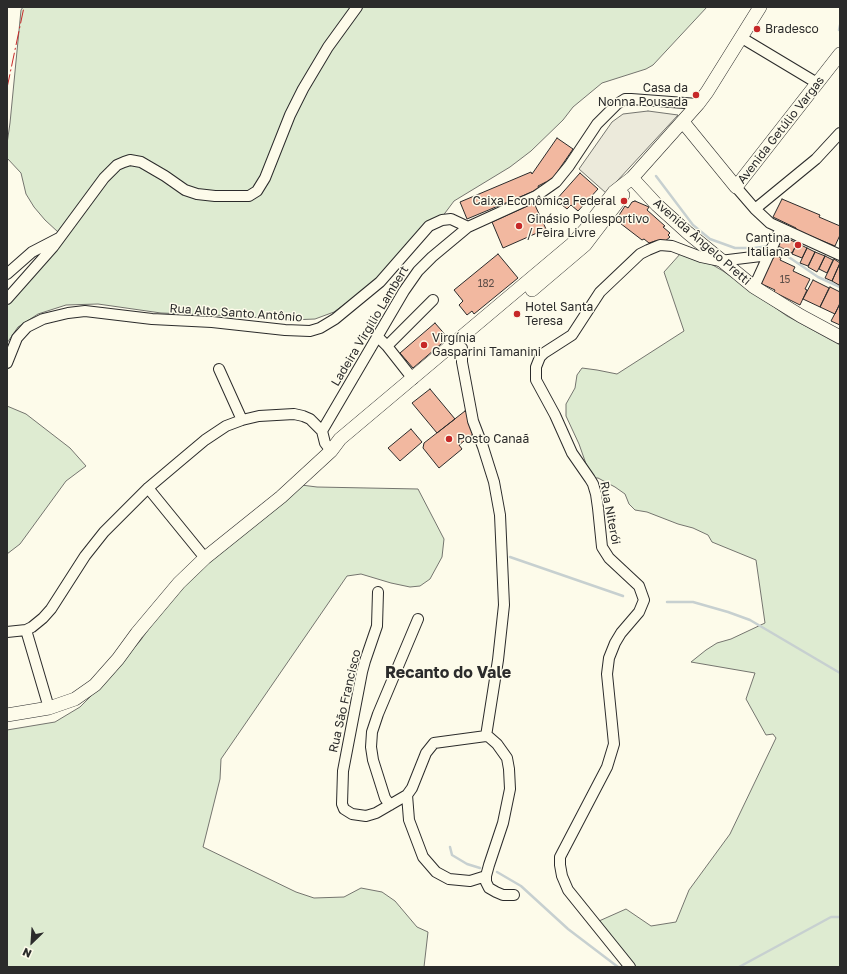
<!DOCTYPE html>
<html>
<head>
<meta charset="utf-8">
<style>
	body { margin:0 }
	#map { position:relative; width:847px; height:974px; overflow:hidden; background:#fdfbea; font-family:"Golos Text",sans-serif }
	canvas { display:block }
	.frame { position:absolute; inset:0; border:8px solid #2b2b2b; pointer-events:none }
	.north { position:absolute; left:12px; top:922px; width:40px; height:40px; -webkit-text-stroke:3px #fdfbea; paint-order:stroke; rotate:205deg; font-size:11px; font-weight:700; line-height:16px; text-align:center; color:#2b2b2b }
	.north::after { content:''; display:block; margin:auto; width:14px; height:18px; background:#2b2b2b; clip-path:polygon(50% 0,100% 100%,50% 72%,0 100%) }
</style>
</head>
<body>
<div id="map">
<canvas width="847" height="974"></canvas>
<div class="frame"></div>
<div class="north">N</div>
</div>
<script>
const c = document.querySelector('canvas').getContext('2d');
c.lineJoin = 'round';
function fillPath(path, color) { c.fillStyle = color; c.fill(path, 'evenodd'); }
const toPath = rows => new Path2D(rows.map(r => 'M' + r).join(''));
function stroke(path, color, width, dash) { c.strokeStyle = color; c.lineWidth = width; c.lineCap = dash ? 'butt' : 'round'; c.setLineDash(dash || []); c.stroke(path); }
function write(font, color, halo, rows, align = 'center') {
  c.font = font + ' "Golos Text",sans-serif'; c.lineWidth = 3; c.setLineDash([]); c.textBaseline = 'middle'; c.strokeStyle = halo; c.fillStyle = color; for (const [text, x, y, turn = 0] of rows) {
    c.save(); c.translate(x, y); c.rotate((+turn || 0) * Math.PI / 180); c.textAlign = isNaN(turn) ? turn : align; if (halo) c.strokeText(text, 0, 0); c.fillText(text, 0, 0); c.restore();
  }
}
const green = toPath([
	[23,7,707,7,653,65,646,69,602,83,573,107,563,120,531,151,510,167,454,201,439,221,380,278,334,312,315,319,291,320,237,316,161,313,98,304,66,305,38,314,18,327,7,343,7,295,58,232,45,220,34,207,26,194,21,173,7,158,7,144,10,123,21,10,23,7],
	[681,253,711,264,723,271,787,316,840,345,840,967,634,967,599,921,626,909,651,926,676,922,689,890,730,834,776,738,773,734,766,735,746,699,755,673,691,662,706,650,717,643,731,639,765,623,756,560,712,542,708,535,693,528,678,524,647,512,635,510,629,504,625,494,615,487,598,478,591,478,579,444,566,416,566,404,575,388,577,375,582,368,597,370,617,374,684,331,664,272,681,253],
	[7,406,26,414,70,448,86,466,66,481,20,544,7,554,7,406],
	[301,485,317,487,418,489,444,539,442,557,430,579,420,586,410,587,391,583,361,574,347,576,221,759,220,779,203,847,296,892,314,898,344,897,361,888,382,892,395,901,417,927,428,932,424,967,7,967,7,730,55,722,80,707,92,695,140,641,175,593,194,571,301,485]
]);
const parking = toPath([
	[648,111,678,115,606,193,579,169,612,122,623,114,648,111]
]);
const stream = toPath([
	[839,30,840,25],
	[656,176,693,225,710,239,735,248,754,248,769,246],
	[774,247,818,277,840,287],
	[510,557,623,596],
	[667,602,693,602,728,612,750,620,840,673],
	[450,847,452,855,467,864,480,868],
	[497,872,521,886,568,929,618,967],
	[739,967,831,917,840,917]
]);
const building = toPath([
	[557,138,573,149,549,184,546,182,538,186,539,189,467,219,460,202,531,172,532,174,557,138],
	[580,173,598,189,578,211,571,205,567,209,556,200,580,173],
	[782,199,820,215,819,217,840,226,840,235,835,246,796,230,796,228,773,217,782,199],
	[635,201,649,207,647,210,665,226,663,227,670,233,668,235,670,237,664,242,655,241,649,243,644,239,642,240,616,220,625,206,628,208,632,202,635,201],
	[534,203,546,229,503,248,492,222,534,203],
	[782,236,797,243,792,253,778,246,782,236],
	[797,243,807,248,802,258,792,254,797,243],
	[807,248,815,252,808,266,800,263,807,248],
	[815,252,825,256,817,272,808,267,815,252],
	[498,254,518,278,474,314,472,311,467,315,459,305,463,301,454,290,498,254],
	[774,254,781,258,780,260,795,267,793,271,810,279,805,289,807,290,800,305,774,292,775,290,762,284,761,281,774,254],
	[825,256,833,260,827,273,819,269,825,256],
	[834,259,840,263,832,281,825,278,834,259],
	[840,263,840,282,839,285,832,281,840,263],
	[813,280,829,288,820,307,803,299,813,280],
	[830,287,840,292,840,303,835,314,820,307,830,287],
	[840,304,840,325,831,321,840,304],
	[435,323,448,338,413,368,400,353,435,323],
	[430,389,455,419,437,433,412,403,430,389],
	[465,411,467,413,473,434,459,445,462,449,439,468,423,448,424,443,465,411],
	[411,429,422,442,400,461,388,448,411,429]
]);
const minor = toPath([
	[742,38,817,83],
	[736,187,755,209,770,223,840,255],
	[755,209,816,159,840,133],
	[7,274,32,252,59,238],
	[754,287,781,228],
	[7,299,53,247,104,178,117,165,124,162,130,160,141,162,165,176,185,190,197,194,215,196,249,196,257,191,265,178,290,115,303,89,328,47,357,7],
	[378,337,387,346,433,300],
	[387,346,413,379],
	[462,348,462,362,473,421,483,447,494,482,500,515,504,605,498,660,486,736],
	[7,363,17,338,27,327,43,319,68,313,85,311,152,319,212,322,285,330,310,331,320,328,335,319,380,282,429,226,442,220,451,219,468,227],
	[219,369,242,420],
	[322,431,404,291,418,271,432,257,468,227,536,196,556,182,569,166,597,124,617,104,625,99,631,99,698,104],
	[148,488,205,558],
	[378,592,377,626,365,661,362,672,343,771,342,804,344,809,352,814,366,816,376,813,407,795,412,788,426,753,434,743,486,736,489,737,497,744,507,758,509,769,510,789,503,823,489,865,486,876,486,882,489,888,496,892,503,895,514,895],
	[26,630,49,708],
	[7,632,26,630,32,627,43,618,51,609,85,556,104,532,148,488,180,461,205,440,226,426,242,420,259,416,294,414,303,416,310,419,322,431,325,443,331,451],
	[407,795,409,820,423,857,436,872,449,879,470,881,486,876],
	[390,805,385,798,373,760,371,747,372,732,378,714,418,619],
	[630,967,568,890,562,876,560,865,560,857,607,767,614,744,607,674,609,658,615,643,621,633,639,612,644,600,639,586,609,558,602,547,598,508,596,494,593,484,590,479,572,453,555,415,536,380,536,367,540,357,544,353,572,335,600,292,640,254,648,250,660,245,672,246,701,257,720,261,769,255]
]);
const major = toPath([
	[683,122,736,187,840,54],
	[632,178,657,205,688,233,754,287,801,316,840,337],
	[532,290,585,245,623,195],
	[7,715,49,708,75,699,95,685,118,659,137,633,179,583,205,558,281,497,331,451,340,439,572,244,585,230,614,192,632,178,698,104,707,92,760,7]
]);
const power = toPath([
	[7,88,24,7]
]);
const markers = [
	[757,29,4,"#c62828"],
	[696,95,4,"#c62828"],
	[624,201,4,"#c62828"],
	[519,226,4,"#c62828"],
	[798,245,4,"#c62828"],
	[517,314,4,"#c62828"],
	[424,345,4,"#c62828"],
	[449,439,4,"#c62828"]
];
const numberNames = [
	["15",785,280],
	["182",486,284]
];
const poiNames = [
	["Bradesco",765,29],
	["Casa da",688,88,"right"],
	["Nonna Pousada",688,102,"right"],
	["Caixa Econômica Federal",616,201,"right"],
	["Ginásio Poliesportivo",527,219],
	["/ Feira Livre",527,233],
	["Cantina",790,238,"right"],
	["Italiana",790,252,"right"],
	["Hotel Santa",525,307],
	["Teresa",525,321],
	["Virgínia",432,338],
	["Gasparini Tamanini",432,352],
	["Posto Canaã",457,439]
];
const streetNames = [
	["Avenida Getúlio Vargas",781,130,-52],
	["Avenida Ângelo Pretti",702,242,41],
	["Rua Alto Santo Antônio",236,313,4],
	["Ladeira Virgilio Lambert",370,326,-59],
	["Rua Niterói",610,513,79],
	["Rua São Francisco",345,701,-77]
];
const districtNames = [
	["Recanto do Vale",448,673]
];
fillPath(green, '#deebd1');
stroke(green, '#74746e', 1);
fillPath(parking, '#eceadb');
stroke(parking, '#74746e', 1);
stroke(stream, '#c7d0d0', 2.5);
fillPath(building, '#f2b8a0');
stroke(building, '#2b2b2b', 1);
stroke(minor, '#2b2b2b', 12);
stroke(major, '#2b2b2b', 14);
stroke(minor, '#fdfbea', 10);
stroke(major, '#fdfbea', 13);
stroke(power, '#c62828', 1, [14, 3, 2, 3]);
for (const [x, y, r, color] of markers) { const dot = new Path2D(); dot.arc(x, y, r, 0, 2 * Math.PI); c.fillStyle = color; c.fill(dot); stroke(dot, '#fdfbea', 1.5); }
write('10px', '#5d4e48', null, numberNames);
write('12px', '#2b2b2b', '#fdfbea', poiNames, 'left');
write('12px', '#2b2b2b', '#fdfbea', streetNames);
write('bold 16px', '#2b2b2b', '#fdfbea', districtNames);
</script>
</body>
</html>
